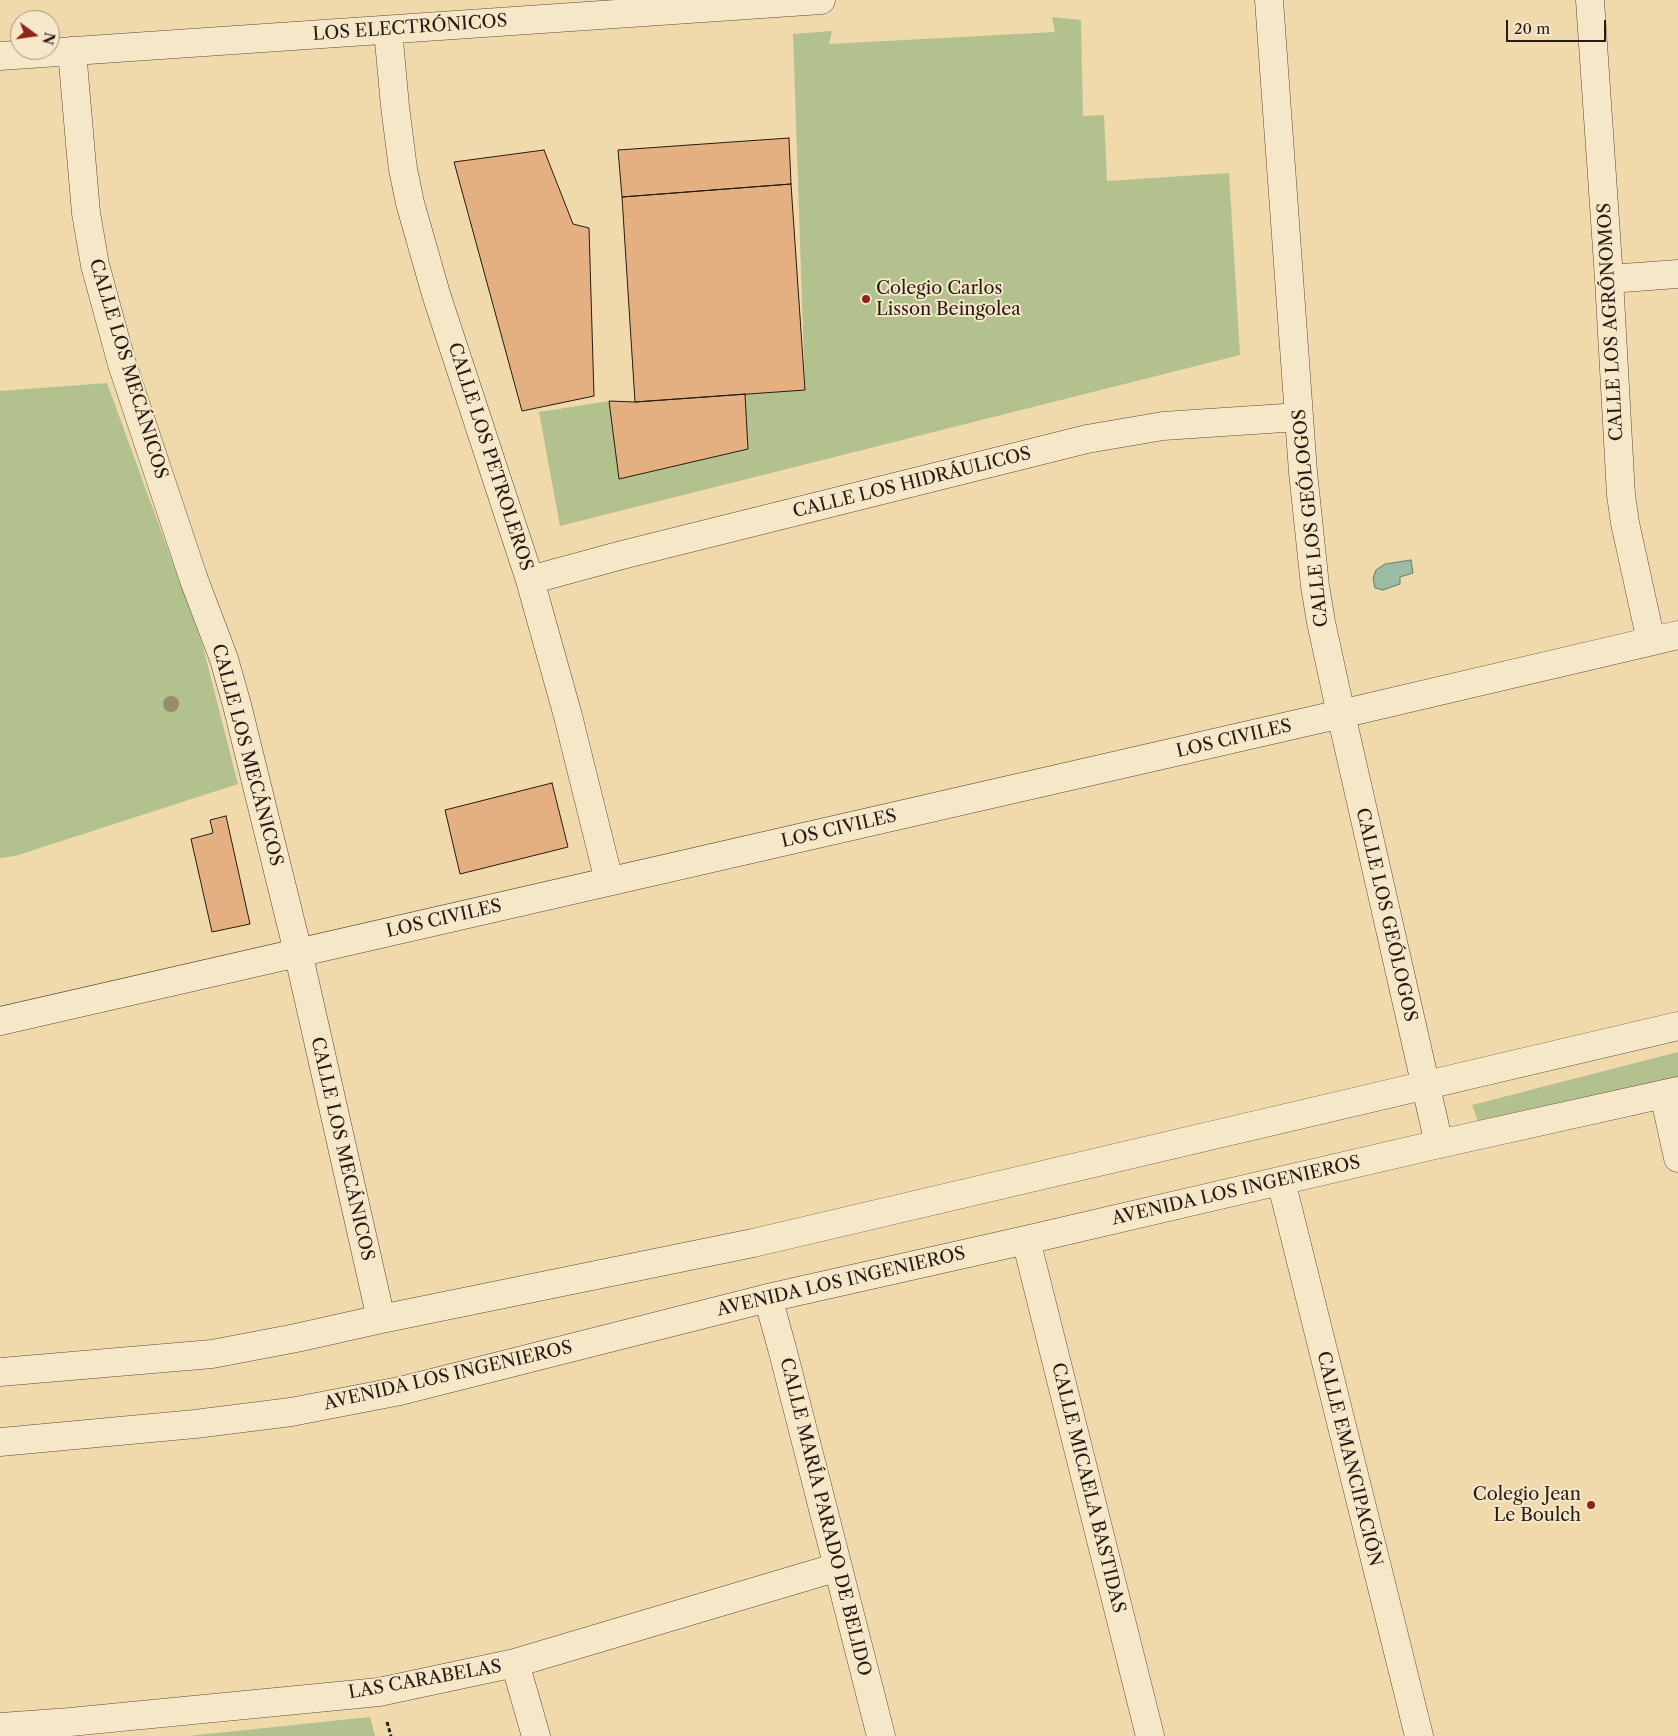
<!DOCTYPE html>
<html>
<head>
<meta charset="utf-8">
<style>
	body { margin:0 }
	#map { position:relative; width:1678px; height:1736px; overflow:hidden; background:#f0daab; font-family:"Libre Caslon Text",serif }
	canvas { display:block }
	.north { position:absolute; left:10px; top:10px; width:50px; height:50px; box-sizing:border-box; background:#f5e7c8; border:1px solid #a39580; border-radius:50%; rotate:104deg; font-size:14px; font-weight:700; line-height:20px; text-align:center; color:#271b15 }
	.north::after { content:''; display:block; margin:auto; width:18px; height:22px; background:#8f2418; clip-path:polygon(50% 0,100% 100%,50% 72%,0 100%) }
	.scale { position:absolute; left:1506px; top:20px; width:100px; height:22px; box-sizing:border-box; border:2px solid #271b15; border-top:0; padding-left:6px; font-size:15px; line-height:18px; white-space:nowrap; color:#271b15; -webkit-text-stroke:4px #f5e7c8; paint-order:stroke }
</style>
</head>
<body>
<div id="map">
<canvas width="1678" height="1736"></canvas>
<div class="north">N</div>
<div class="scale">20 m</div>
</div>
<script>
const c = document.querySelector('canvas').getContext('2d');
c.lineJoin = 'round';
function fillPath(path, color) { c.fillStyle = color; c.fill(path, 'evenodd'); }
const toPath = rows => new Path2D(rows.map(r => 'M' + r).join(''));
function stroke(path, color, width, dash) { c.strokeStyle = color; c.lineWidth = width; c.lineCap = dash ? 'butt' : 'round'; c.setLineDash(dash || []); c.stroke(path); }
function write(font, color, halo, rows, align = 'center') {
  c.font = font + ' "Libre Caslon Text",serif'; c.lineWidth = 4; c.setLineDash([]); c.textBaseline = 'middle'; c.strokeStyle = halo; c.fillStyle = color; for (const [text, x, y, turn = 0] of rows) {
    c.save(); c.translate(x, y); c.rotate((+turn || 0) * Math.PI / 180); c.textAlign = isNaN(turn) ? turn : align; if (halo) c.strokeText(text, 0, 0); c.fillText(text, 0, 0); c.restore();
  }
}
const green = toPath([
	[1052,17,1081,20,1083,116,1104,115,1107,181,1229,173,1240,355,560,526,539,412,609,401,619,479,747,449,745,394,805,390,793,34,832,31,829,44,1055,32],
	[107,383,202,643,238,784,15,856,0,858,0,391],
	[1678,1052,1678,1087,1481,1129,1472,1105],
	[370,1717,375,1736,188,1736]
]);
const water = toPath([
	[1411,560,1413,573,1400,577,1400,584,1383,590,1375,588,1373,578,1376,570,1385,564,1411,560]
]);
const building = toPath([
	[789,138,791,184,622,197,618,150,789,138],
	[544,150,573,224,589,228,594,396,522,411,454,162,544,150],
	[791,184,805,390,635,402,622,197,791,184],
	[745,394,748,449,619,479,609,401,635,402,745,394],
	[552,783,568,847,460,874,445,810,552,783],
	[226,816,250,924,212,932,191,839,213,833,210,820,226,816]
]);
const path = toPath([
	[387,1722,391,1736]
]);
const minor = toPath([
	[1269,0,1303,472,1315,586,1321,622,1341,714,1439,1144],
	[1590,0,1609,279,1621,495,1625,523,1651,641],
	[388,30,395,106,403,169,410,203,436,294,530,580,568,716,609,881],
	[72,51,86,213,95,265,122,364,194,580,224,659,237,705,298,952,381,1319],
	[0,56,821,0],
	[1609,279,1678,274],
	[530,580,622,555,1087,439,1163,426,1299,417],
	[0,1021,1341,714,1678,635],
	[1664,1094,1678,1158],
	[1281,1181,1419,1736],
	[1026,1240,1150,1736],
	[768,1298,782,1348,881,1736],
	[0,1372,212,1354,296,1338,381,1319,753,1243,1678,1026],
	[0,1442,195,1424,291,1412,400,1391,768,1298,1026,1240,1439,1144,1678,1091],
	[515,1663,536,1736],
	[0,1727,70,1722,379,1692,515,1663,838,1567]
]);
const trees = [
	[171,704]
];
const markers = [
	[866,299,5,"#8f2418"],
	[1591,1505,5,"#8f2418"]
];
const streetNames = [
	["LOS ELECTRÓNICOS",410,28,-4],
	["CALLE LOS AGRÓNOMOS",1611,322,-93],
	["CALLE LOS MECÁNICOS",128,369,73],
	["CALLE LOS PETROLEROS",490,457,72],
	["CALLE LOS HIDRÁULICOS",912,483,-14],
	["CALLE LOS GEÓLOGOS",1311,518,-96],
	["LOS CIVILES",1234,739,-13],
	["CALLE LOS MECÁNICOS",247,755,75],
	["LOS CIVILES",839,829,-13],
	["CALLE LOS GEÓLOGOS",1386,915,77],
	["LOS CIVILES",444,919,-13],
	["CALLE LOS MECÁNICOS",342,1149,77],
	["AVENIDA LOS INGENIEROS",1236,1191,-13],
	["AVENIDA LOS INGENIEROS",841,1282,-13],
	["AVENIDA LOS INGENIEROS",448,1376,-13],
	["CALLE EMANCIPACIÓN",1349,1459,76],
	["CALLE MICAELA BASTIDAS",1088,1488,76],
	["CALLE MARÍA PARADO DE BELIDO",825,1517,76],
	["LAS CARABELAS",425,1680,-10]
];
const poiNames = [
	["Colegio Carlos",876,289],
	["Lisson Beingolea",876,310],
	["Colegio Jean",1581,1495,"right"],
	["Le Boulch",1581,1516,"right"]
];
fillPath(green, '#b3c18e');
fillPath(water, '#9bbba4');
stroke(water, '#6d7b6b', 1);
fillPath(building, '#e4af81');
stroke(building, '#271b15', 1);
stroke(minor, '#594b3a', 29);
stroke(path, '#271b15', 3, [4, 2.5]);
stroke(minor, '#f5e7c8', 28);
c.fillStyle = '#998c6c';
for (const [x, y] of trees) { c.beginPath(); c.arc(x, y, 8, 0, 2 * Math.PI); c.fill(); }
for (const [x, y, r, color] of markers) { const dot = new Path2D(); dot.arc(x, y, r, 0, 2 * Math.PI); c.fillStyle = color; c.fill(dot); stroke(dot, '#f5e7c8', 2); }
write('18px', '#271b15', '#f5e7c8', streetNames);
write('18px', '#271b15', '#f5e7c8', poiNames, 'left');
</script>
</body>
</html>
